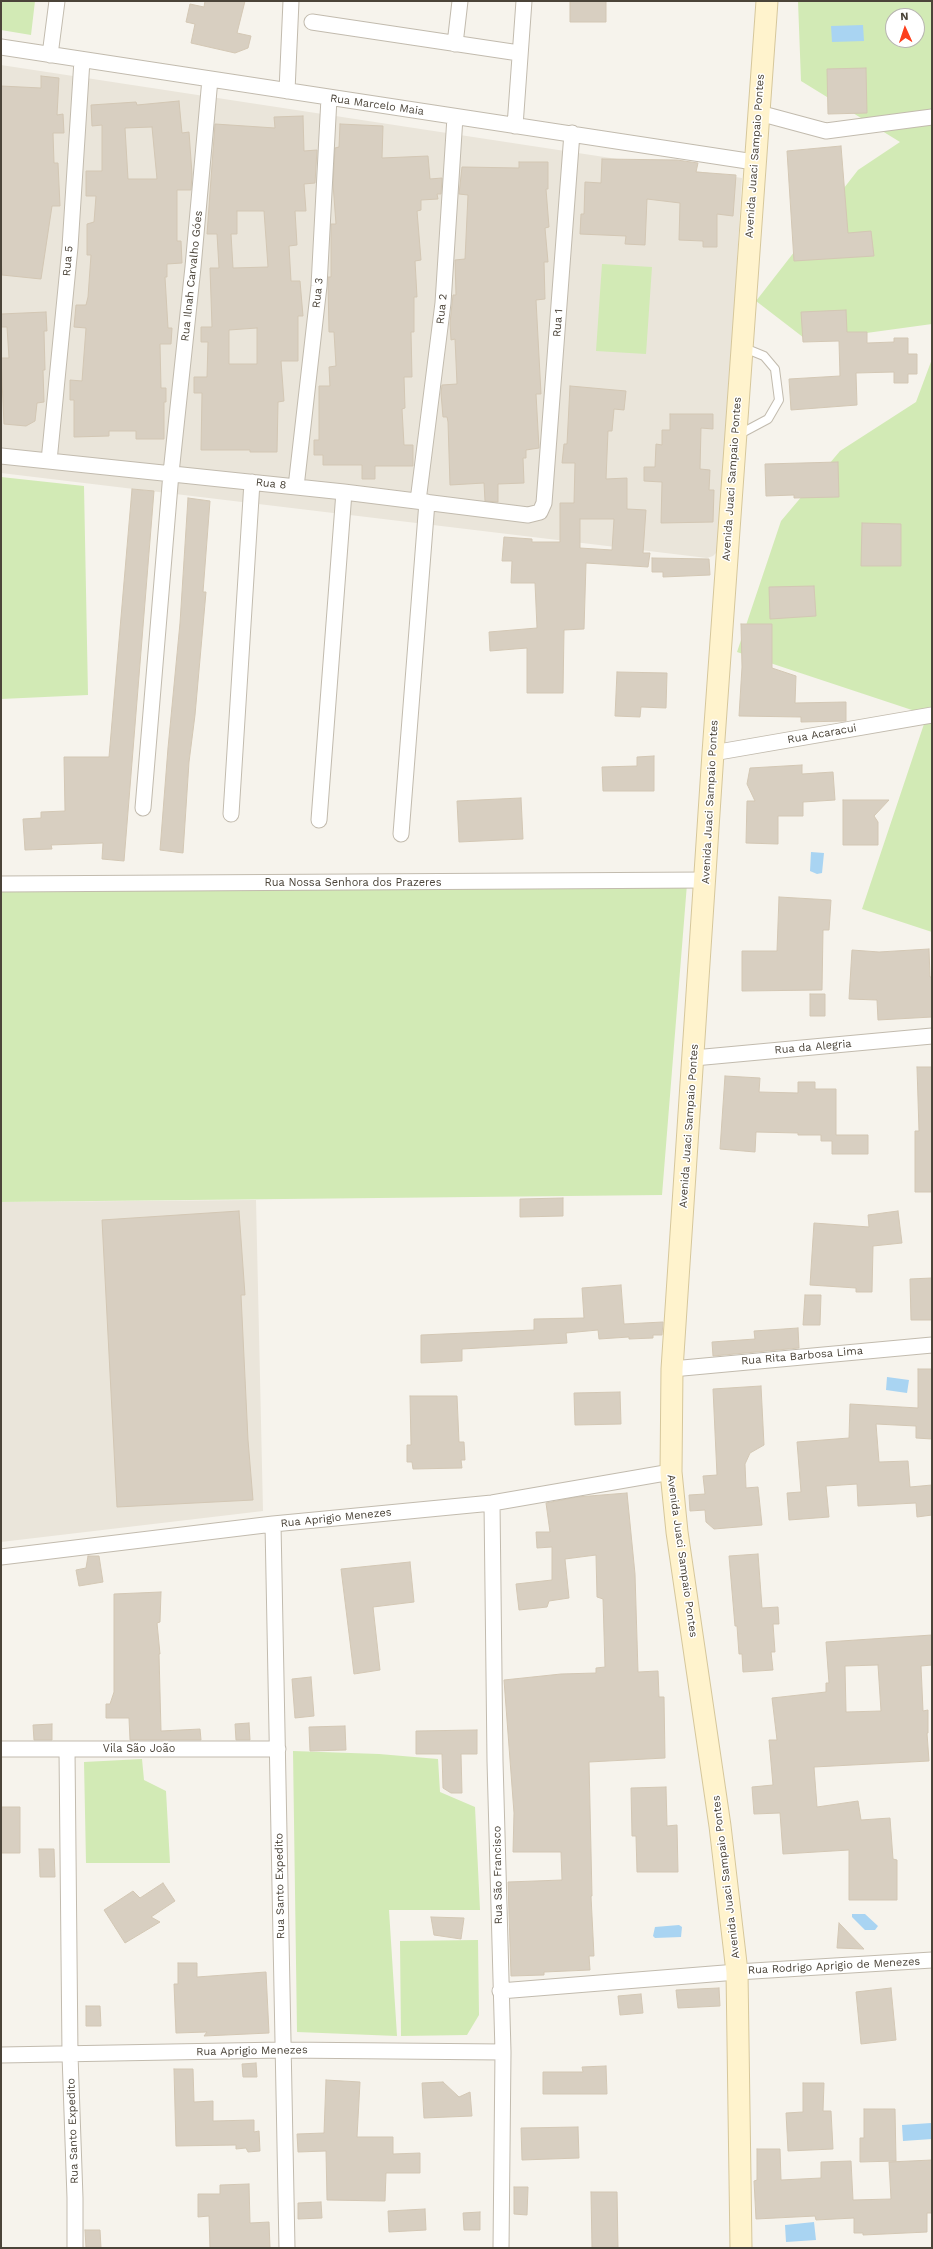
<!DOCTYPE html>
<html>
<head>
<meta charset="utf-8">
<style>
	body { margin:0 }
	#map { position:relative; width:933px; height:2249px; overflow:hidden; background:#f6f3ec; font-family:"Work Sans",sans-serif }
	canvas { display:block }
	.frame { position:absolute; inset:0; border:2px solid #4b4439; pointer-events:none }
	.north { position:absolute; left:885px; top:8px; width:40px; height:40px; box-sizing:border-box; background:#fff; border:1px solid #b7b4b0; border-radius:50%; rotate:357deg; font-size:11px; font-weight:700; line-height:16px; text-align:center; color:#4b4439 }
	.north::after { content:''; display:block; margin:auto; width:14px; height:18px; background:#fc3f1d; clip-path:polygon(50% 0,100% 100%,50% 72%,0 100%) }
</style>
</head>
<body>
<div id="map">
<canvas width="933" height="2249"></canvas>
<div class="frame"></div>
<div class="north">N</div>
</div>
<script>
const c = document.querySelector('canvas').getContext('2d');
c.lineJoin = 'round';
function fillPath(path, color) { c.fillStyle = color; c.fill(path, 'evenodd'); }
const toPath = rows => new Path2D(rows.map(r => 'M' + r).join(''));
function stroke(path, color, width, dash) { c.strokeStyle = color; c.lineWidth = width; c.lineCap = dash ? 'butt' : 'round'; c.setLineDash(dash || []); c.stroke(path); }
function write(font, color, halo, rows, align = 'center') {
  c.font = font + ' "Work Sans",sans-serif'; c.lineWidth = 3; c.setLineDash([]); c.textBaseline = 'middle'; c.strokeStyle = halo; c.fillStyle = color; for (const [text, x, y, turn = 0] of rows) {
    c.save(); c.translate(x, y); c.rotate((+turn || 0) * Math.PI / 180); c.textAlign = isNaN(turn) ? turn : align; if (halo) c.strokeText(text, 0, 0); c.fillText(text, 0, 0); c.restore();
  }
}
const residential = toPath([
	[1,65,742,178,720,549,713,556,707,558,1,473],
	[256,1200,263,1511,1,1542,1,1202]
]);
const green = toPath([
	[1,1,35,1,31,35,1,30],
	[798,1,932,1,932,324,808,341,756,301,858,170,900,142,801,81],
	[893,16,917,16,917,40,893,40],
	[602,264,652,267,646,354,596,351],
	[932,359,932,932,862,909,927,715,737,652,781,521,840,451,916,402],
	[1,477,84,486,88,695,1,699],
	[687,884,662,1195,1,1202,1,886],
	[293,1751,379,1754,438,1759,440,1792,475,1807,480,1910,389,1910,397,2036,297,2032],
	[142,1759,144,1780,166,1791,170,1863,86,1863,84,1762],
	[478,1940,479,2015,467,2035,401,2036,400,1941]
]);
const water = toPath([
	[863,25,864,41,832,42,831,26],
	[811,852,824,853,822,873,817,874,810,871],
	[887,1377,909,1380,907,1393,886,1390],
	[852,1914,865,1914,878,1926,875,1930,865,1930,852,1917],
	[679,1925,682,1927,681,1937,655,1938,653,1936,655,1927],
	[931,2123,932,2139,903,2141,902,2125],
	[814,2222,816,2240,786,2242,785,2225]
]);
const building = toPath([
	[205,1,245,1,237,33,251,36,248,48,235,53,191,43,195,24,186,22,190,4,204,7,205,1],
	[570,1,606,1,606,22,570,22,570,1],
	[866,68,867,113,828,114,827,69,866,68],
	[41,76,59,78,57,115,63,114,64,133,53,133,54,163,58,163,60,206,52,206,41,279,2,275,1,256,1,86,41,88,41,76],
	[179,101,182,133,189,132,192,174,191,190,177,190,177,241,181,241,182,263,167,264,167,277,165,277,168,328,172,328,171,344,160,344,161,388,166,388,166,402,164,402,164,439,136,439,136,431,109,431,109,436,74,437,74,400,70,400,70,380,82,381,86,328,74,327,76,305,86,305,88,297,91,255,87,255,87,224,94,222,96,196,86,196,86,171,102,171,102,125,92,126,91,105,136,102,137,105,179,101],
	[152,127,157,179,128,179,125,128,152,127],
	[303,116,304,151,317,150,315,183,304,184,306,211,295,211,297,245,289,246,291,281,300,281,303,316,298,316,298,361,281,361,284,401,278,402,277,452,250,452,250,450,201,450,202,393,194,393,194,377,207,377,208,342,201,342,201,327,212,327,210,268,219,268,217,234,207,234,215,124,275,128,274,117,303,116],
	[237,211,264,211,268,267,233,268,231,234,237,234,237,211],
	[257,328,257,364,229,364,229,330,257,328],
	[340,124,383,126,382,158,428,156,430,179,442,178,441,194,437,194,438,199,421,200,421,210,417,211,421,260,415,261,417,297,414,297,414,332,411,332,412,377,404,377,405,408,402,409,404,445,413,445,413,466,375,466,375,479,362,479,362,465,323,465,323,455,314,455,314,440,319,440,319,386,330,386,329,367,336,366,334,332,329,332,328,284,328,277,331,277,331,224,336,224,333,184,335,148,339,147,340,124],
	[841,146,848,233,871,231,874,256,794,261,787,151,841,146],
	[602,159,677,160,698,163,696,172,736,175,733,216,717,214,717,247,703,247,703,241,679,240,680,203,647,199,645,245,625,244,626,236,580,234,581,214,584,214,585,182,601,183,602,159],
	[519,162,548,162,548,189,546,189,549,227,545,228,548,262,544,262,545,299,536,300,541,394,536,394,539,448,526,450,526,458,523,458,524,483,498,484,498,502,485,501,484,483,450,485,448,422,447,417,443,417,441,393,442,385,457,384,455,339,451,340,450,323,453,295,456,295,455,260,465,259,468,195,459,194,462,167,519,168,519,162],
	[846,310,847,332,867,332,867,343,894,342,894,338,908,338,908,354,917,354,917,374,908,374,908,383,894,383,894,372,856,373,857,405,791,410,789,379,840,376,839,341,803,342,801,312,846,310],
	[46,312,47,331,44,331,45,370,43,370,44,402,37,403,35,421,26,426,4,424,1,358,9,358,7,327,1,327,1,314,46,312],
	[570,386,626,391,624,410,614,409,612,431,608,431,606,479,627,478,627,509,646,510,643,553,650,553,648,567,586,563,584,629,564,630,563,693,527,693,527,648,490,651,489,632,537,628,535,583,511,583,512,561,502,561,504,537,532,539,532,542,560,542,560,503,574,503,575,463,562,463,564,444,567,444,570,386],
	[580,519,614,519,612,550,580,548,580,519],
	[670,414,713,414,713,429,701,428,700,469,710,470,709,490,714,490,713,522,661,523,662,482,644,481,644,467,655,467,656,444,662,445,662,430,670,430,670,414],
	[838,462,839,497,794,498,794,495,766,496,765,464,838,462],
	[132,489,154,491,124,861,102,859,103,843,51,845,52,849,25,850,23,819,41,818,41,812,65,811,64,757,109,757,132,489],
	[188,498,210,501,203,592,206,592,195,715,189,762,183,853,160,850,168,748,180,623,188,498],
	[862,523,901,524,901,566,861,566,862,523],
	[652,558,709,559,710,575,663,577,663,572,652,572,652,558],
	[814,586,816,616,770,619,769,587,814,586],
	[741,624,772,624,772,668,796,676,795,703,846,702,846,721,801,722,801,717,739,716,742,667,741,624],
	[617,672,667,673,666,708,641,707,640,717,615,716,617,672],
	[654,756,654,791,603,791,602,767,637,766,637,757,654,756],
	[802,765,802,774,833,772,835,800,803,802,803,816,778,816,778,844,746,843,747,801,755,801,747,784,750,768,802,765],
	[521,798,523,839,459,842,457,801,521,798],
	[843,800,889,800,874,816,878,822,878,845,843,845,843,800],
	[779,897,831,900,829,930,823,930,822,990,742,991,742,951,777,951,779,897],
	[929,949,930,977,932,977,932,1017,878,1020,877,1000,849,999,852,950,879,952,929,949],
	[810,994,825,994,825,1016,810,1016,810,994],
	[917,1067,932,1067,932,1192,915,1192,915,1131,919,1131,917,1067],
	[725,1076,760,1078,759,1092,798,1093,798,1082,815,1082,815,1089,836,1089,836,1135,868,1135,868,1154,832,1154,832,1141,821,1141,821,1135,798,1135,798,1133,756,1132,755,1152,720,1149,725,1076],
	[563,1198,563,1216,520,1217,520,1199,563,1198],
	[239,1211,245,1295,241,1295,248,1440,253,1500,117,1507,102,1220,239,1211],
	[898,1211,902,1243,873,1246,872,1292,856,1292,856,1288,810,1285,814,1223,869,1227,868,1215,898,1211],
	[932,1278,932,1320,911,1320,910,1279,932,1278],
	[621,1285,624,1324,663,1322,662,1335,653,1335,653,1338,629,1339,629,1337,599,1339,598,1330,566,1333,567,1343,462,1349,462,1361,421,1363,421,1335,534,1330,534,1319,584,1318,582,1288,621,1285],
	[805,1295,821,1295,820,1325,803,1325,805,1295],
	[798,1328,799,1348,713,1356,712,1342,755,1339,754,1331,798,1328],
	[918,1369,932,1369,932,1439,916,1438,916,1426,876,1424,879,1462,908,1461,910,1487,932,1485,932,1515,917,1517,916,1503,858,1506,857,1484,826,1486,829,1517,789,1520,787,1493,801,1492,797,1442,849,1438,850,1404,918,1408,918,1369],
	[761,1386,764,1445,750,1453,745,1464,746,1488,758,1487,762,1525,714,1529,706,1522,705,1510,690,1511,689,1495,705,1494,703,1476,717,1475,713,1389,761,1386],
	[620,1392,621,1424,575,1425,574,1393,620,1392],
	[410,1396,457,1396,459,1442,464,1442,465,1460,461,1460,462,1468,413,1469,412,1462,407,1462,407,1445,411,1445,410,1396],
	[627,1493,635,1574,638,1672,658,1671,659,1697,664,1697,665,1758,589,1762,592,1896,591,1896,594,1956,589,1956,590,1970,544,1972,544,1975,511,1976,508,1882,562,1880,561,1852,513,1852,514,1813,504,1680,561,1674,596,1673,596,1668,605,1667,603,1599,597,1597,596,1555,565,1559,569,1598,549,1601,547,1607,519,1610,516,1584,552,1580,552,1547,537,1548,536,1532,550,1532,546,1503,577,1497,627,1493],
	[758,1554,762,1608,778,1607,779,1624,773,1624,775,1652,771,1652,773,1670,743,1672,742,1654,739,1654,737,1626,735,1626,729,1556,758,1554],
	[88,1556,99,1556,103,1582,79,1586,76,1570,86,1568,88,1556],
	[410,1562,414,1602,373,1607,380,1670,354,1674,341,1569,410,1562],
	[161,1592,160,1622,157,1623,160,1654,159,1654,161,1731,200,1729,201,1740,130,1740,129,1718,106,1718,106,1704,110,1704,114,1692,114,1594,161,1592],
	[932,1635,932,1665,921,1666,923,1711,928,1710,928,1733,927,1733,929,1761,814,1767,817,1807,858,1801,861,1820,890,1818,893,1859,897,1860,897,1900,849,1900,849,1850,783,1854,780,1813,754,1814,752,1787,773,1785,769,1740,777,1740,772,1698,826,1692,826,1683,829,1683,826,1642,932,1635],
	[878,1665,881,1711,846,1712,845,1666,878,1665],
	[311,1677,314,1716,295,1718,292,1679,311,1677],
	[249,1723,250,1740,236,1740,235,1724,249,1723],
	[52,1724,52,1740,34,1740,33,1725,52,1724],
	[345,1726,346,1750,310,1751,309,1727,345,1726],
	[477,1730,477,1754,461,1754,462,1793,451,1793,443,1788,442,1754,416,1754,416,1731,477,1730],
	[666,1787,667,1826,677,1825,678,1872,637,1872,636,1836,632,1836,631,1788,666,1787],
	[1,1807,20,1807,20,1853,1,1853,1,1807],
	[39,1849,54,1849,55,1877,40,1877,39,1849],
	[163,1883,175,1901,151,1917,160,1922,125,1943,104,1910,133,1891,140,1898,163,1883],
	[431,1917,464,1918,461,1939,434,1935,431,1917],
	[839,1923,864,1949,837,1948,839,1923],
	[178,1963,197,1963,197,1977,266,1972,269,2033,204,2036,207,2032,176,2033,174,1984,178,1984,178,1963],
	[719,1988,720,2006,678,2008,676,1990,719,1988],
	[891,1988,896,2040,861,2044,856,1992,891,1988],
	[641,1994,643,2013,620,2015,618,1996,641,1994],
	[86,2006,100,2006,101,2026,86,2026,86,2006],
	[256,2063,257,2077,243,2077,242,2064,256,2063],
	[606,2066,607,2094,543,2094,543,2072,583,2072,582,2067,606,2066],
	[174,2069,193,2069,194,2102,213,2101,213,2121,254,2120,254,2132,259,2131,260,2151,248,2152,246,2148,236,2149,236,2145,176,2146,174,2069],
	[326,2080,360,2082,357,2137,393,2137,393,2154,420,2153,420,2173,386,2173,385,2201,327,2200,326,2151,298,2152,297,2134,324,2133,326,2080],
	[443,2082,459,2097,470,2092,472,2116,424,2118,422,2083,443,2082],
	[803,2083,824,2083,823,2111,831,2111,833,2149,788,2151,786,2113,803,2112,803,2083],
	[864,2109,895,2109,896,2161,860,2162,860,2138,864,2138,864,2109],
	[578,2127,579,2158,522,2160,521,2128,578,2127],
	[757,2149,780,2149,781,2180,821,2178,821,2162,851,2161,853,2200,891,2199,889,2162,932,2160,932,2213,927,2213,927,2232,863,2235,863,2233,854,2233,854,2218,816,2220,815,2216,756,2219,754,2181,757,2180,757,2149],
	[249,2184,250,2223,269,2222,270,2248,210,2248,209,2216,198,2217,198,2194,220,2194,220,2185,249,2184],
	[514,2187,528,2187,527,2215,514,2214,514,2187],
	[591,2192,617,2192,618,2248,592,2248,591,2192],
	[321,2202,322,2218,298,2219,298,2203,321,2202],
	[425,2209,426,2230,389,2232,388,2211,425,2209],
	[480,2212,480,2230,464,2230,463,2213,480,2212],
	[85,2230,100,2230,101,2248,86,2248,85,2230]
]);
const lane = toPath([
	[738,435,768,419,779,400,775,369,764,356,742,347]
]);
const street = toPath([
	[312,22,519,53],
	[455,44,460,1],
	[1,47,754,162],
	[50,55,57,1],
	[287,91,291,1],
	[759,113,826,131,932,117],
	[515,126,524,1],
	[1,456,344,492,528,515,540,512,544,503,572,133],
	[49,461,70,247,82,60],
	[296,487,319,286,329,98],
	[418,501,443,303,455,117],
	[713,753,932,715],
	[143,808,171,473,193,267,210,79],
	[231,814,252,482],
	[319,820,344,492],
	[401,834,427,502],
	[1,884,706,880],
	[694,1058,932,1036],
	[672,1369,932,1345],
	[492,1503,495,1761,503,2052,501,2248],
	[273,1524,287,2248],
	[1,1557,273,1524,492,1503,671,1472],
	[1,1749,278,1749],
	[67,1750,70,2055,75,2198,75,2248],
	[500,1991,737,1972,932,1960],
	[1,2055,283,2050,503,2052]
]);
const secondary = toPath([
	[741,2248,737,1972,720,1826,677,1532,671,1472,672,1369,713,753,767,1]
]);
const streetNames = [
	["Rua Marcelo Maia",377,105,8],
	["Avenida Juaci Sampaio Pontes",755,156,-86],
	["Rua 5",68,261,-85],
	["Rua Ilnah Carvalho Góes",192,276,-84],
	["Rua 3",318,293,-84],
	["Rua 2",442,309,-84],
	["Rua 1",558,323,-86],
	["Avenida Juaci Sampaio Pontes",732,479,-86],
	["Rua 8",271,484,6],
	["Rua Acaracui",822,734,-10],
	["Avenida Juaci Sampaio Pontes",710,802,-87],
	["Rua Nossa Senhora dos Prazeres",353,883],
	["Rua da Alegria",813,1047,-5],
	["Avenida Juaci Sampaio Pontes",689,1126,-86],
	["Rua Rita Barbosa Lima",802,1356,-5],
	["Rua Aprigio Menezes",336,1518,-6],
	["Avenida Juaci Sampaio Pontes",682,1556,82],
	["Vila São João",139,1749],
	["Rua São Francisco",498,1875,-91],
	["Avenida Juaci Sampaio Pontes",726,1877,-97],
	["Rua Santo Expedito",280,1886,-91],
	["Rua Rodrigo Aprigio de Menezes",834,1966,-3],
	["Rua Aprigio Menezes",252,2051,-1],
	["Rua Santo Expedito",73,2131,-92]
];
fillPath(residential, '#eae5da');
fillPath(green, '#d2eab5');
fillPath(water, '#a9d4f2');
fillPath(building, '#d8cfc1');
stroke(building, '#d3c7b4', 1);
stroke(lane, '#c2bbae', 10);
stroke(street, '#c2bbae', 17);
stroke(secondary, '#d6c79b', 23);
stroke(lane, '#fff', 8);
stroke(street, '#fff', 15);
stroke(secondary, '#fff3cd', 21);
write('11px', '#4b4439', '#fff', streetNames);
</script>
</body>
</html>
